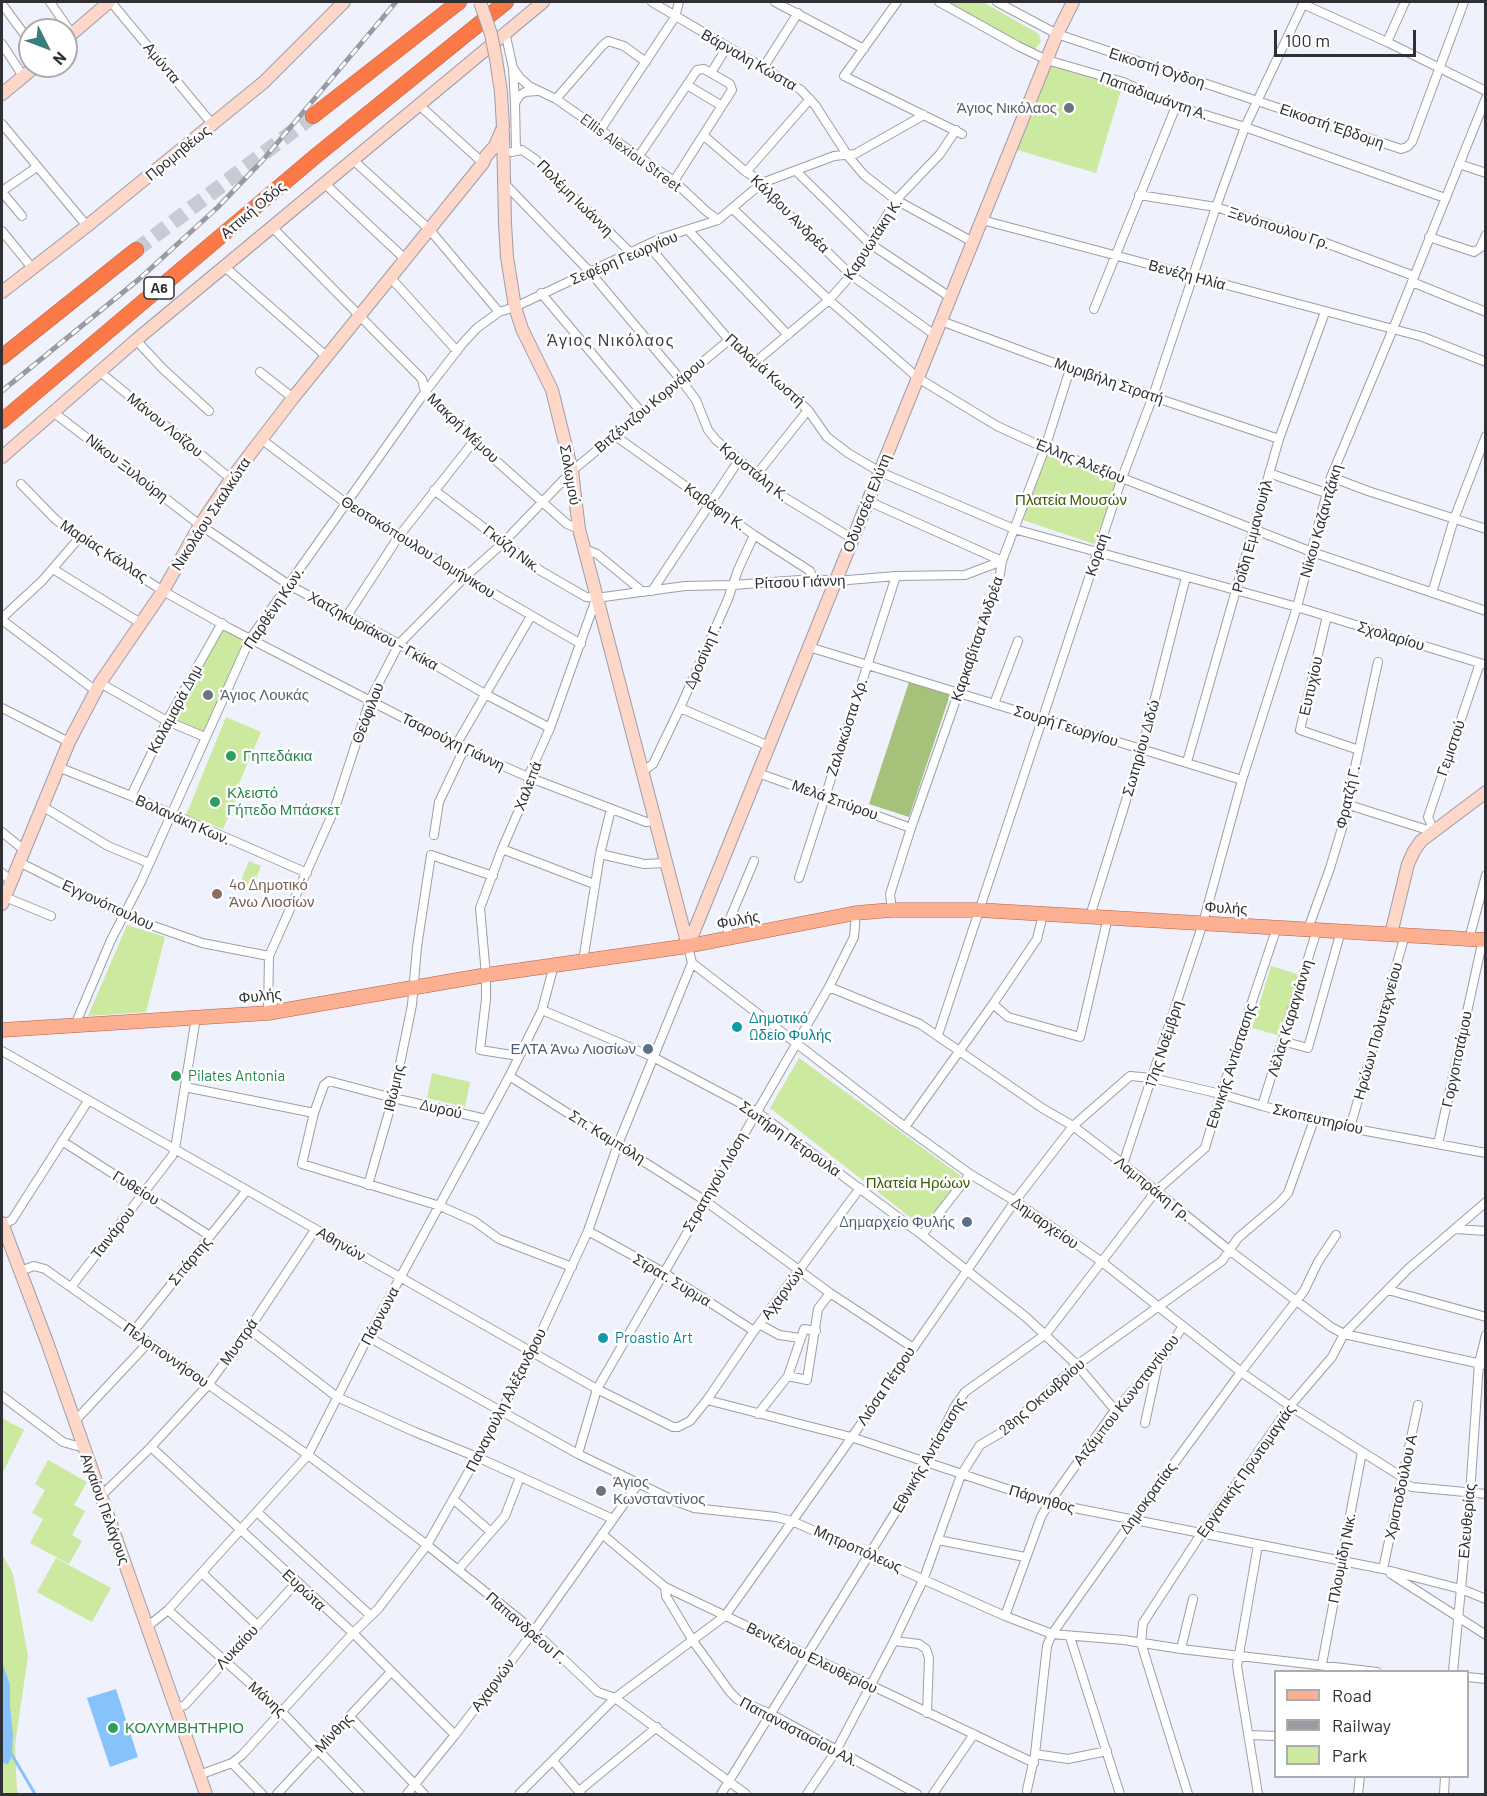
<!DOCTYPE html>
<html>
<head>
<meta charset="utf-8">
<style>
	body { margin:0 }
	#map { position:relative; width:1487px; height:1796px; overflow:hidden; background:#eff1fc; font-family:Barlow,sans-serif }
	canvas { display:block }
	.frame { position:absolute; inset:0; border:3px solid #2f3034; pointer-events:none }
	.legend { position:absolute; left:1274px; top:1670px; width:195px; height:108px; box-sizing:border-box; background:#fff; border:2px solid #acacae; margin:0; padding:8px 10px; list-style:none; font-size:18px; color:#2f3034 }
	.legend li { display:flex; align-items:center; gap:12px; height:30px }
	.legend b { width:30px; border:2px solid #acacae }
	.north { position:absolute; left:18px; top:18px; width:60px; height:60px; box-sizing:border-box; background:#fff; border:2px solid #acacae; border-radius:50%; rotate:132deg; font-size:16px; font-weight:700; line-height:24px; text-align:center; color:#2f3034 }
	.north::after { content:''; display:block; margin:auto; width:21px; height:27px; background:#367f7d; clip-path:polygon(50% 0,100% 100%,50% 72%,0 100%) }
	.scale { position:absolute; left:1274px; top:30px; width:142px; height:27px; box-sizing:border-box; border:3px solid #2f3034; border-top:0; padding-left:8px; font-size:18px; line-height:21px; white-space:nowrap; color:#2f3034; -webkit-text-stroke:4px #fff; paint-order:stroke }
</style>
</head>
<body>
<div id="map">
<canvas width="1487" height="1796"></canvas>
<div class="frame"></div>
<ul class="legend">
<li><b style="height:8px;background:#fdaf91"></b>Road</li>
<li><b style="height:8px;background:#999aa2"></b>Railway</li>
<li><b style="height:16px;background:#cbe99f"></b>Park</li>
</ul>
<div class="north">N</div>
<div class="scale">100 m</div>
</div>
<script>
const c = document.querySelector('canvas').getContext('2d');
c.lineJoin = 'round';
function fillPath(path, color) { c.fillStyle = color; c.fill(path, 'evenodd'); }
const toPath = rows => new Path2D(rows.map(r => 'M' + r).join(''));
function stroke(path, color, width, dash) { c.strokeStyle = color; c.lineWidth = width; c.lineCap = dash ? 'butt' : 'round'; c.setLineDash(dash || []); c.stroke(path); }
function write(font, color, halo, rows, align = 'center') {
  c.font = font + ' Barlow,sans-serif'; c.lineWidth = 5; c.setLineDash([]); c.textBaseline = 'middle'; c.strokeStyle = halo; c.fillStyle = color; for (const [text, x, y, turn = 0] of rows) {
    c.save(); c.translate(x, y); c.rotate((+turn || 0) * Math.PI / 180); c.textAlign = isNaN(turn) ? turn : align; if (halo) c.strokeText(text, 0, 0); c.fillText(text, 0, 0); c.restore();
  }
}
const green = toPath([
	[949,2,983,2,1039,34,1041,42,1035,49,1030,49],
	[1051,62,1122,87,1096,173,1017,150],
	[1047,455,1117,482,1094,544,1023,520],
	[222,623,250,639,205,737,167,721],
	[226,717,261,732,238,786,241,788,223,829,186,815],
	[249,861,261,866,250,893,238,888],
	[127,925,165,937,146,1012,88,1016],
	[1271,966,1300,975,1281,1036,1252,1028],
	[799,1058,961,1176,924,1228,770,1108],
	[432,1073,470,1082,465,1107,427,1098],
	[2,1418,24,1430,2,1474],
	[48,1460,87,1482,74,1505,85,1511,72,1535,82,1541,69,1564,30,1543,43,1519,32,1513,45,1490,35,1484],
	[2,1554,13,1574,28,1656,15,1745,17,1790,19,1794,2,1794],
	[56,1558,111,1588,92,1622,37,1592]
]);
const forest = toPath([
	[909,682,950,695,909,817,869,804]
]);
const water = toPath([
	[2,1662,10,1685,10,1705,13,1736,12,1755,8,1764,2,1763],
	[116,1689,138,1757,110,1767,87,1698]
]);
const stream = toPath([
	[12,1755,35,1794]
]);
const highwayTunnel = toPath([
	[136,250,313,116]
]);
const street = toPath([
	[50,2,72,34],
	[111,2,213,125],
	[652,2,801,90,815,105,848,156,864,175,896,200,973,242],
	[775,2,864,49],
	[897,2,844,76,962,134],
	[939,2,1018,46,1047,60,1123,82,1176,106,1245,127,1445,198],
	[997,2,1057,34,1401,149,1407,147,1412,142,1464,2],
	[2,4,30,42],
	[1303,4,1387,42,1486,91],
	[505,32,513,68,515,103,516,151,512,152],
	[1387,42,1405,2],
	[2,44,23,76],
	[513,68,520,78,529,86,556,99,674,181,706,211,718,220],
	[763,68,798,13],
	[711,73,727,47],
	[687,85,722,106],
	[556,99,602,46,608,41,624,46,646,62],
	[515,103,519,96,525,92,537,91],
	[418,104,483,163],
	[2,124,87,226],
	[601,129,675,17,679,2],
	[703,135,746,172,756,178,762,183,765,191,851,275,935,335],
	[516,151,522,150,535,159,630,252],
	[639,156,697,70,704,69,730,84,732,90,674,181],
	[352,159,429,229,499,312],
	[1459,164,1486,173],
	[746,172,810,99],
	[797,172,869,243,950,297],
	[324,183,405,259],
	[505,184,590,272,681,380,696,400,708,430,716,440,784,497,853,539],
	[2,191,37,167],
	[2,192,22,216],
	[1139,195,1216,207,1323,242,1414,276],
	[733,209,829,300,918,378,997,426,1045,448,1312,552,1486,611],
	[982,220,1423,337,1486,362],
	[272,227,422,379,425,392,474,441,567,524,579,529],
	[2,231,33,269],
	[689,231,788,335],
	[1429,237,1474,252,1480,248,1486,235],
	[648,245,729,340,808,410,827,437,848,453,880,472,1014,529,1297,607,1486,665],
	[225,267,326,356],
	[390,277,457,351],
	[1412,282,1486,312],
	[541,293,642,413],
	[1094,309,1176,106],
	[941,321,1070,369,1279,439],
	[136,340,162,368,209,411],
	[754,363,829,300,851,275,896,200,940,154,956,130],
	[100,372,231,479],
	[260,372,293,398],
	[53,412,200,525,289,585,399,644,485,694,550,728],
	[614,435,754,535,810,571,813,579],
	[261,439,347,504,465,577,581,644],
	[1269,473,1326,493],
	[757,474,808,410],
	[1331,477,1368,491,1486,529],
	[21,484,56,520,80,537,163,591,229,628,456,745,528,777,646,822,656,821],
	[434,490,541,571,586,597,596,598,685,586,733,585,813,579,836,581,896,576,965,575,1002,561],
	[868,501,1002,561],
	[584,549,597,554,643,592],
	[53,569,142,624],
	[652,591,739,460],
	[1432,593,1454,519,1486,436],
	[347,616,399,536,474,441],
	[1327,616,1300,730,1359,750],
	[2,618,42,581,80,537],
	[2,620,96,691],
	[809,647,1242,780],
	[100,683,167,721,205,737],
	[994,704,1018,641],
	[2,708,69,742],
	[680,708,769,746],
	[456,745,531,616],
	[1187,762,1279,439,1325,312],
	[58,767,131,796,307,873],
	[643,771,653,764,680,708,728,599,738,570,754,535],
	[758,773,911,828],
	[131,796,167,721,222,623],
	[1349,805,1434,832],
	[42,806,108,846,149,863],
	[2,832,24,850],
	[1434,832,1428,817,1480,663],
	[434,835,439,802,464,749],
	[502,849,594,884],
	[600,854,644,864,666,863],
	[19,862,128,917,202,943,269,956],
	[2,873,11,881],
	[799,878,896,576],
	[5,897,51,916],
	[892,910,890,894,911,828,1000,574,1002,561,1045,448,1070,369],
	[1090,916,1142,749,1186,577],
	[1308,929,1330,868,1349,805,1348,799,1378,662],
	[728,938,728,923,754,861],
	[1469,939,1486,875],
	[583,961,600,854,611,809],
	[692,963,905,1127,970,1174,1015,1201,1102,1262,1241,1372,1290,1406,1402,1477],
	[829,987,920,1024,1042,1108,1073,1126,1123,1164,1229,1250,1331,1327,1344,1334,1486,1365],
	[993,1004,1008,1017,1080,1037,1108,917],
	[542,1010,653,1057,757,1112,922,1235,1027,1318,1077,1365,1115,1410],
	[268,1013,269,956,335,808,370,700,399,644,465,577,503,543,572,471,729,340],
	[75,1025,111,940,141,882,250,639,425,392,463,343,477,328,499,312,515,307,661,238,718,220,762,183,834,156,855,154,924,115],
	[938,1035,1122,478,1153,396,1216,207,1245,127,1304,2],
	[1282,1041,1308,1048,1341,931],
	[2,1051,597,1389,673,1427,678,1427,690,1421,707,1400,754,1331,860,1188],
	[519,1056,480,1050,486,999,486,975,480,908,502,849,529,787,528,777,550,728,596,599],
	[510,1075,511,1077,704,1200,830,1293,912,1347],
	[185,1087,314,1113],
	[1262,1106,1317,930],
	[486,1119,393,1098,329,1081,324,1085,314,1113,302,1164,440,1206,474,1221,499,1239,572,1267],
	[905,1127,993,1004,1037,939,1043,914],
	[1350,1128,1405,935],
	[62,1141,210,1236],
	[1438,1144,1483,939],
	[1123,1164,1203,923,1242,780,1297,607,1331,477,1393,329,1486,98],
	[368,1185,393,1098,412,1005,417,947,431,855,493,876],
	[2,1225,12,1220,88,1101],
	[1455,1229,1486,1231],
	[588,1231,663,1272,754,1331],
	[922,1235,970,1174],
	[20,1271,34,1266,45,1269,308,1455,427,1545,534,1631,598,1692,615,1698,746,1794],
	[71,1287,172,1156,175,1149,196,1017],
	[1388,1290,1486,1317],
	[759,1324,779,1335,800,1338],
	[249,1329,337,1397,415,1432,477,1457,613,1519],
	[133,1332,247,1190],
	[368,1337,578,1454,675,1501,694,1508,776,1517,792,1521,1005,1616,1052,1634,1124,1640,1181,1649,1377,1672],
	[788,1376,807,1380,818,1309,830,1293],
	[2,1396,63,1442,77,1446,82,1444],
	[707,1400,851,1437,1049,1503,1383,1569,1461,1589,1486,1599],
	[758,1414,788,1376,804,1329,816,1331],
	[74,1422,148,1343],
	[1145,1423,1158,1363],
	[151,1447,353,1633,455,1735],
	[578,1454,597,1389,829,987,854,937,856,913],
	[1403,1483,1412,1487,1486,1494],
	[100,1497,151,1447,208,1385,249,1329,315,1230],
	[453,1499,491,1532],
	[257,1512,371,1616],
	[602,1534,665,1587,1034,1763],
	[938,1540,1025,1557],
	[1383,1569,1418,1405],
	[458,1570,505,1516,520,1477],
	[202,1573,257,1625],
	[1391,1574,1486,1635],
	[665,1587,666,1596,693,1641,730,1692,738,1700,771,1714,917,1794],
	[168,1610,282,1712,360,1794],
	[1005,1616,1041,1517,1049,1503,1115,1410,1163,1357,1183,1326],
	[147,1627,168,1610,308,1455,368,1337,510,1075,542,1010,554,965],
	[1070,1637,1120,1794],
	[894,1641,919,1644,926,1649,929,1658,927,1713],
	[1181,1649,1193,1599],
	[1322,1664,1362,1452],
	[1453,1672,1470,1494,1479,1363,1486,1335],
	[1468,1677,1486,1679],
	[176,1708,185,1705,296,1583],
	[350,1717,424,1794],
	[1249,1735,1276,1736],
	[1035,1754,1068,1759,1107,1751],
	[553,1761,581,1794],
	[232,1763,262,1794],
	[199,1775,232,1763,242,1755,353,1633,378,1609,427,1545,477,1457,532,1352,588,1231,618,1144,692,963,688,946],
	[1027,1790,1035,1754,1047,1646,1052,1634,1132,1521,1241,1372,1304,1291,1318,1262,1336,1235],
	[579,1791,657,1727],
	[277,1794,391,1672],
	[407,1794,455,1735,534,1631,638,1484],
	[519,1794,615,1698,725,1616,845,1447,1015,1201,1073,1126,1130,1076,1152,1078,1221,1094,1262,1106,1350,1128,1486,1153],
	[721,1794,927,1461,955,1406,965,1392,1046,1334,1156,1191,1205,1148,1221,1094,1277,927],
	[807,1794,836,1751,894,1641,924,1578,961,1475,980,1445,1004,1431,1077,1365,1222,1261,1238,1238,1279,1203,1288,1193,1314,1120],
	[933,1794,974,1734],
	[1188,1794,1141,1643,1143,1623,1201,1534,1290,1406,1332,1357,1344,1334,1408,1269,1486,1202],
	[1258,1794,1237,1666,1258,1545],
	[1358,1794,1360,1776],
	[1444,1794,1445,1776]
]);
const secondary = toPath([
	[66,39,109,2],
	[2,94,36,66],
	[503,133,505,223,507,257,515,307,522,329,552,390,572,471,579,529,688,946],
	[2,292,87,226,264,82,344,2],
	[2,457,136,340,543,2],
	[2,904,69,742,100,683,163,591,200,525,231,479,293,398,483,163,486,156,495,146,503,127],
	[1391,934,1408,864,1414,851,1421,841,1486,792],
	[688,946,1057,34,1073,2],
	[2,1223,47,1342,206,1794]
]);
const primary = toPath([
	[2,1030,268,1013,486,975,688,946,856,913,892,910,978,910,1486,940]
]);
const highway = toPath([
	[313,116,459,2],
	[2,357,136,250],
	[2,421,317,155,506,2]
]);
const rail = toPath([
	[2,391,138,280,218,207,262,161,396,2]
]);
const secondaryBridge = toPath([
	[480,2,491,34,496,59,501,92,503,127]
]);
const markers = [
	[1069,108,6,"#6b7280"],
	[208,695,6,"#6b7280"],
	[231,756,6,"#2e9e5b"],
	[215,802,6,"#2e9e5b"],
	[217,894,6,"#8d6e63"],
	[737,1027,6,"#0f9aa8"],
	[648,1049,6,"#5c6f8a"],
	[176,1076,6,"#2e9e5b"],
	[967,1222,6,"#5c6f8a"],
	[603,1338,6,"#0f9aa8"],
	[601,1491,6,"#6b7280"],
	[113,1728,6,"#2e9e5b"]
];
const shields = [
	[159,288,30]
];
const shieldNames = [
	["Α6",159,288]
];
const streetNames = [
	["Βάρναλη Κώστα",749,60,30],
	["Αμύντα",162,63,50],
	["Εικοστή Όγδοη",1157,68,18],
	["Παπαδιαμάντη Α.",1154,96,20],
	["Εικοστή Έβδομη",1332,126,19],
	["Προμηθέως",178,153,-39],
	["Ellis Alexiou Street",631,153,36],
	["Πολέμη Ιωάννη",575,198,45],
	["Αττική Οδός",253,210,-40],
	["Κάλβου Ανδρέα",790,214,45],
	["Ξενόπουλου Γρ.",1279,228,18],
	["Καρυωτάκη Κ.",873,239,-57],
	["Σεφέρη Γεωργίου",624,258,-23],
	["Βενέζη Ηλία",1187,275,15],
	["Παλαμά Κωστή",765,370,42],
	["Μυριβήλη Στρατή",1109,381,19],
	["Βιτζέντζου Κορνάρου",650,405,-40],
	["Μάνου Λοΐζου",165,425,39],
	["Μακρή Μέμου",463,428,44],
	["Έλλης Αλεξίου",1080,461,22],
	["Νίκου Ξυλούρη",127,468,38],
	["Κρυστάλη Κ.",754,472,39],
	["Σολωμού",570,475,80],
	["Οδυσσέα Ελύτη",867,503,-68],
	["Καβάφη Κ.",715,507,35],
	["Νικολάου Σκαλκώτα",211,514,-57],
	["Νίκου Καζαντζάκη",1321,521,-74],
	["Ροΐδη Εμμανουήλ",1252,536,-75],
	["Θεοτοκόπουλου Δομήνικου",418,547,32],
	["Γκύζη Νικ.",512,549,37],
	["Μαρίας Κάλλας",104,551,33],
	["Κοραή",1097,555,-72],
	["Ρίτσου Γιάννη",800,582,-2],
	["Παρθένη Κων.",274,608,-56],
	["Χατζηκυριάκου - Γκίκα",373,631,29],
	["Σχολαρίου",1391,636,17],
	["Καρκαβίτσα Ανδρέα",977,639,-71],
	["Δροσίνη Γ.",703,656,-66],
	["Ευτυχίου",1311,686,-77],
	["Καλαμαρά Δημ",175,709,-62],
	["Θεόφιλου",368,713,-69],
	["Σουρή Γεωργίου",1066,726,17],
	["Ζαλοκώστα Χρ.",847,727,-72],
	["Τσαρούχη Γιάννη",453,742,26],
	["Σωτηρίου Διδώ",1141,748,-74],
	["Γεμιστού",1451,748,-71],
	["Χαλεπά",528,786,-69],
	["Φρατζή Γ.",1348,797,-77],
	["Μελά Σπύρου",835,800,20],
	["Βολανάκη Κων.",183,820,24],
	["Εγγονόπουλου",108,905,25],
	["Φυλής",1226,908,3],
	["Φυλής",738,920,-11],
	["Φυλής",260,996,-6],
	["Λέλας Καραγιάννη",1290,1018,-73],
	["Ηρώων Πολυτεχνείου",1378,1031,-74],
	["17ης Νοέμβρη",1164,1044,-72],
	["Γοργοποτάμου",1457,1059,-78],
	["Εθνικής Αντίστασης",1231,1066,-72],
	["Ιθώμης",394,1088,-77],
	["Δυρού",441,1109,13],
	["Σκοπευτηρίου",1318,1119,13],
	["Σπ. Καμπόλη",607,1137,32],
	["Σωτήρη Πέτρουλα",790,1139,35],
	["Στρατηγού Λιόση",715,1182,-60],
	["Γυθείου",136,1188,32],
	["Λαμπράκη Γρ.",1153,1189,39],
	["Δημαρχείου",1045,1223,35],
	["Ταινάρου",113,1233,-52],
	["Αθηνών",341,1244,30],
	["Σπάρτης",190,1261,-51],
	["Στρατ. Συρμα",672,1280,31],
	["Αχαρνών",783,1293,-53],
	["Πάρνωνα",380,1316,-62],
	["Μυστρά",239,1342,-55],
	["Πελοποννήσου",166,1355,35],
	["Λιόσα Πέτρου",886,1386,-56],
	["28ης Οκτωβρίου",1042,1397,-41],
	["Παναγούλη Αλέξανδρου",506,1400,-63],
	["Ατζάμπου Κωνσταντίνου",1126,1400,-52],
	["Εθνικής Αντίστασης",929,1455,-60],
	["Εργατικής Πρωτομαγιάς",1246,1471,-55],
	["Χριστοδούλου Α",1401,1487,-78],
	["Δημοκρατίας",1148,1498,-54],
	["Πάρνηθος",1042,1499,16],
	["Αιγαίου Πελάγους",105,1509,70],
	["Ελευθερίας",1467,1521,-85],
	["Μητροπόλεως",858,1549,24],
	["Πλουμίδη Νικ.",1342,1558,-79],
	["Ευρώτα",304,1590,43],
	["Παπανδρέου Γ.",526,1628,41],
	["Λυκαίου",237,1647,-47],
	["Βενιζέλου Ελευθερίου",812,1658,26],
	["Αχαρνών",493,1685,-53],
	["Μάνης",267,1699,42],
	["Παπαναστασίου Αλ.",799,1732,28],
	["Μίνθης",334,1733,-47]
];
const worshipNames = [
	["Άγιος Νικόλαος",1057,108,"right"],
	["Άγιος Λουκάς",220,695],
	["Άγιος",613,1482],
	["Κωνσταντίνος",613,1499]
];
const parkNames = [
	["Πλατεία Μουσών",1071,500],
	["Πλατεία Ηρώων",918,1183]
];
const leisureNames = [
	["Γηπεδάκια",243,756],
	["Κλειστό",227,793],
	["Γήπεδο Μπάσκετ",227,810],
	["Pilates Antonia",188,1076],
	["ΚΟΛΥΜΒΗΤΗΡΙΟ",125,1728]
];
const educationNames = [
	["4ο Δημοτικό",229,885],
	["Άνω Λιοσίων",229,902]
];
const cultureNames = [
	["Δημοτικό",749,1018],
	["Ωδείο Φυλής",749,1035],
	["Proastio Art",615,1338]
];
const serviceNames = [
	["ΕΛΤΑ Άνω Λιοσίων",636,1049],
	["Δημαρχείο Φυλής",955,1222]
];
const neighbourhoodNames = [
	["Άγιος Νικόλαος",611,341]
];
fillPath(green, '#cbe99f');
fillPath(forest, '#a4c279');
fillPath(water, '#86c3fc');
stroke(stream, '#86c3fc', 3);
stroke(highwayTunnel, '#c9cad4', 15, [15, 8]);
stroke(street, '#9d9ea9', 10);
stroke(secondary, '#9d9ea9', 14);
stroke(primary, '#b45f40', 15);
stroke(highway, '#b45f40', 16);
stroke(street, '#fff', 8);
stroke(secondary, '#fed7c8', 12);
stroke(primary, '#fdaf91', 14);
stroke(highway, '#fb7947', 15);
stroke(rail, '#999aa2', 5);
stroke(rail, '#fff', 3, [9]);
stroke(secondaryBridge, '#9d9ea9', 14, []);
stroke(secondaryBridge, '#fed7c8', 12);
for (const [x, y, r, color] of markers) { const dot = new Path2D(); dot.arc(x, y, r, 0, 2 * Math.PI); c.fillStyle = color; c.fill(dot); stroke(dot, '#fff', 2); }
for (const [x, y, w] of shields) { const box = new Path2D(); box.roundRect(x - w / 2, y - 11, w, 22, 4.5); c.fillStyle = '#fff'; c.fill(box); stroke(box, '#2f3034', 1.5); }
write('bold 14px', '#2f3034', null, shieldNames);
write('15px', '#2f3034', '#fff', streetNames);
write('15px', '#5b616d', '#fff', worshipNames, 'left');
write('15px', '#415a08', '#fff', parkNames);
write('15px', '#27864d', '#fff', leisureNames, 'left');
write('15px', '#785e54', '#fff', educationNames, 'left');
write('15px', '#0d838f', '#fff', cultureNames, 'left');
write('15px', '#4e5e75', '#fff', serviceNames, 'right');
c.letterSpacing = '1.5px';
write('16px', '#3e3f48', '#fff', neighbourhoodNames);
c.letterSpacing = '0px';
</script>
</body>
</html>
